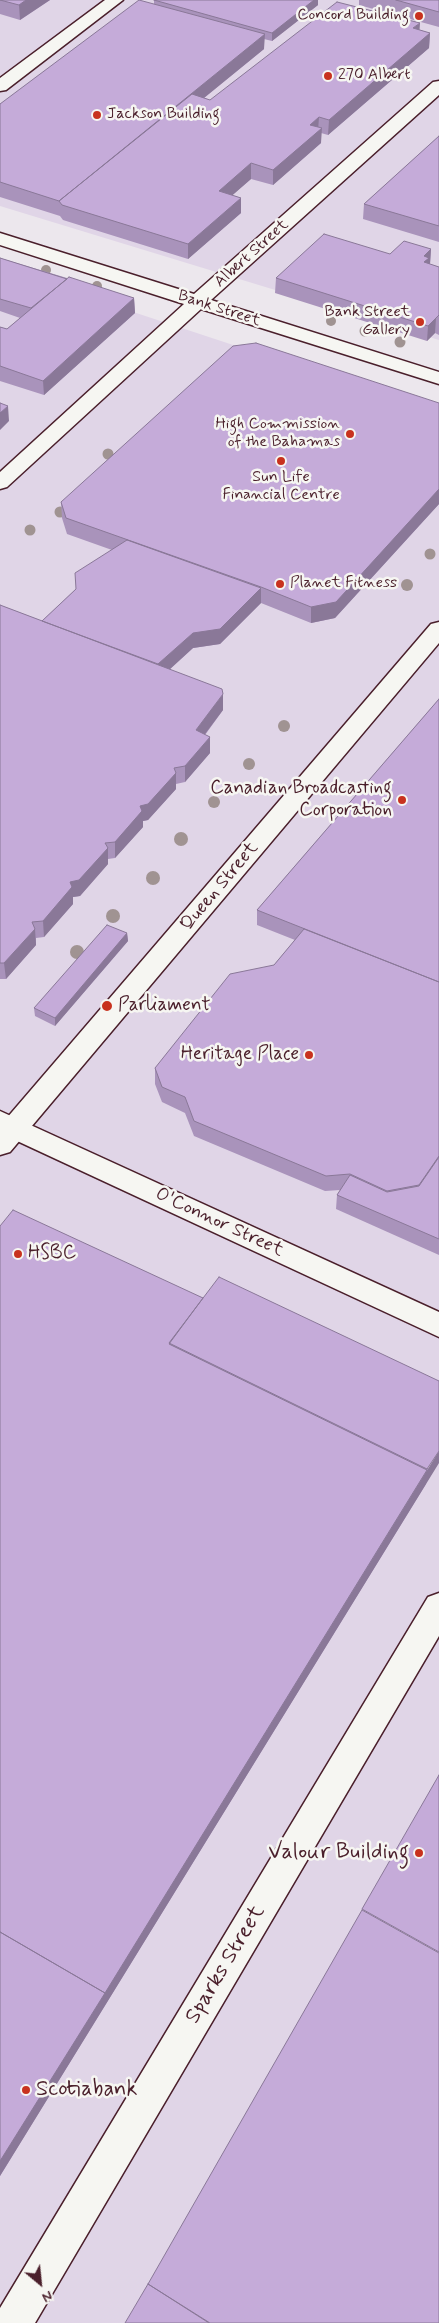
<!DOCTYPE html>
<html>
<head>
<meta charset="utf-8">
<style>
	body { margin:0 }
	#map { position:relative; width:439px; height:2323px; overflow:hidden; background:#ece7ed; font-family:Mynerve,sans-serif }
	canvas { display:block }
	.north { position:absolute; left:15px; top:2258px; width:50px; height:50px; -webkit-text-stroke:4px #f6f6f2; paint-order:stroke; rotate:152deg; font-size:14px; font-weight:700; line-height:20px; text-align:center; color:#4a1f2b }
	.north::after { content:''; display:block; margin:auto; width:18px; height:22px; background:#4a1f2b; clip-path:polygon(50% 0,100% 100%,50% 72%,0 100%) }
</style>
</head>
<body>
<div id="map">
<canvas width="439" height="2323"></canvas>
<div class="north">N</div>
</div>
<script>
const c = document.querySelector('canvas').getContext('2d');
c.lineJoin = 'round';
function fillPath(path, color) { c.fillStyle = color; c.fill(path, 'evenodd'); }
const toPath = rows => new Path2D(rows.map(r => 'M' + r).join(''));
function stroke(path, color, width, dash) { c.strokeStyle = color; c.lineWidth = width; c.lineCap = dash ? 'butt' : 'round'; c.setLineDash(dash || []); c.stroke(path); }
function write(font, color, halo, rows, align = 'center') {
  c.font = font + ' Mynerve,sans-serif'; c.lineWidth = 5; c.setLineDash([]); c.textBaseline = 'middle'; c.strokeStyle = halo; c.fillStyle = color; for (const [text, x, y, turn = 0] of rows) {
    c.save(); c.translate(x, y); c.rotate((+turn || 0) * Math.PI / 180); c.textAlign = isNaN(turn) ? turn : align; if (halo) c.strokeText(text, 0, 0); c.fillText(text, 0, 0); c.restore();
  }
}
const built = toPath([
	[0,0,439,0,439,340,0,206],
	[0,268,439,413,439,2323,0,2323]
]);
const minor = toPath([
	[439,622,439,643,10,1152,0,1155,0,1126,431,624,439,622],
	[439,1593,439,1636,35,2323,0,2323,0,2308,428,1597,439,1593]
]);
const major = toPath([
	[105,0,123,0,6,90,0,91,0,78,105,0],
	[439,81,439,95,211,300,439,372,439,384,201,309,7,487,0,489,0,472,184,304,0,245,0,233,194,294,433,82,439,81],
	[0,1111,439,1312,439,1337,0,1133,0,1111]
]);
const trees = [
	[46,270,5],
	[97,286,5],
	[331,321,5],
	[365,331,5.5],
	[400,342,5.5],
	[108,454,5.5],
	[60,512,5.5],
	[30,530,5.5],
	[430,554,5.5],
	[407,585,6],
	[284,726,6],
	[249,764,6],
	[214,802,6],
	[181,839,7],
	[153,878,7],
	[113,916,7],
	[77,952,7]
];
const wall = toPath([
	[0,0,50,0,20,20,0,14],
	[154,0,318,5,272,41,264,39,264,49,204,98,210,100,420,30,430,33,429,48,328,135,321,133,321,143,273,185,251,179,232,195,241,198,241,213,188,259,63,220,60,216,0,197,0,104,154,4],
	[359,0,439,0,439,27,359,5],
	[439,136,439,242,363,219,364,204],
	[431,249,430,264,439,267,439,335,435,333,427,341,275,293,276,278,390,254],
	[0,258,134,298,135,313,44,395,0,381,0,327,7,329,20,318,0,311],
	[439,403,439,504,335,618,311,623,261,603,220,644,193,648,170,669,223,710,205,735,210,737,210,753,185,782,176,784,176,789,148,820,143,821,143,827,115,858,108,859,108,864,80,896,73,897,73,904,44,937,36,938,36,945,6,979,0,979,0,605,42,621,76,589,112,550,67,534,62,518,61,502],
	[439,699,439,1255,336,1209,337,1195,340,1190,325,1191,194,1136,185,1113,162,1102,155,1084,155,1068,274,965,295,940,257,925,257,910],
	[127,933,128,941,55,1026,35,1016,34,1008],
	[0,1226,439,1381,426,1484,0,2176]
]);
const shadedWall = toPath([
	[26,0,50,0,20,20,19,5],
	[313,0,318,0,318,5,272,41,272,33],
	[420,23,419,38,413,28],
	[430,33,429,48,328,135,329,120],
	[265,34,264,49,70,207,59,201],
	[319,117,318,131,322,128,321,143,273,185,273,170,310,125],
	[251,163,251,179,219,207,219,191],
	[241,198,241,213,188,259,188,244],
	[431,249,430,264,428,266,423,278,424,256],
	[134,298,135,313,44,395,43,381],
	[436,318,435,333,427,341,428,326],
	[8,406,9,421,0,430,0,413],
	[439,489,439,504,335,618,311,623,311,607],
	[261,588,261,603,220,644,193,648,158,680,158,664,193,633],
	[223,694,223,710,196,746,196,730],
	[210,737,210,753,185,782,185,766],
	[176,773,176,789,148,820,143,821,143,827,115,858,115,842,140,806],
	[108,848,108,864,80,896,73,897,73,904,44,937,43,921,70,882],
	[35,929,36,945,6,979,4,963],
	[127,933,128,941,55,1026,55,1018],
	[439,1451,439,1463,106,2004,105,1993],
	[105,1993,106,2004,0,2176,0,2161]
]);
const building = toPath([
	[0,0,26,0,19,5,0,0],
	[139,0,265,34,59,201,0,182,0,104,139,0],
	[154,0,314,0,272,33,154,0],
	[396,0,439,0,439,12,396,0],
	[337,2,420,23,413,28,430,33,329,120,319,117,310,125,322,128,273,170,251,163,219,191,241,198,188,244,62,205,59,201,192,94,210,100,337,2],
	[439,136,439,226,364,204,439,136],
	[324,234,390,254,404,241,431,249,424,256,429,258,424,262,439,267,439,315,428,326,276,278,324,234],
	[0,258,67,279,31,308,0,299,0,258],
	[69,277,134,298,43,381,0,366,0,327,7,329,69,277],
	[256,343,439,403,439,489,336,602,311,607,261,587,66,518,61,502,233,346,256,343],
	[0,403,8,406,0,413,0,403],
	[127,540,261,588,220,629,193,633,158,664,42,621,76,589,75,573,127,540],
	[0,605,222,689,223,694,196,730,210,737,185,766,174,768,176,773,148,804,140,806,142,811,115,842,105,843,108,848,79,880,70,882,72,887,43,921,32,922,35,929,4,963,0,963,0,605],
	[439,699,439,982,257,910,439,699],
	[107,925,127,933,55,1018,34,1008,107,925],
	[304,929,439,982,439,1156,419,1185,387,1191,350,1174,326,1176,194,1121,185,1097,162,1087,155,1068,230,974,274,965,304,929],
	[439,1157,439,1239,337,1195,350,1175,387,1192,419,1186,439,1157],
	[13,1210,203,1298,169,1344,427,1470,105,1993,0,1932,0,1226,13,1210],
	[219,1277,439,1381,439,1451,427,1469,169,1343,219,1277],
	[439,1775,439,1952,362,1909,439,1775],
	[362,1910,439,1953,439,2323,210,2323,148,2284,362,1910],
	[0,1932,105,1993,0,2161,0,1932],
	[148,2284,209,2323,125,2323,148,2284]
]);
const markers = [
	[419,16,5,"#c8321e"],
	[328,76,5,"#c8321e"],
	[97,115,5,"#c8321e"],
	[420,322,5,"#c8321e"],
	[350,434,5,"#c8321e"],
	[281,461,5,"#c8321e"],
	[280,584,5,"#c8321e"],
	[402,800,5,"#c8321e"],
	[107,1006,6,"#c8321e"],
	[309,1055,5,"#c8321e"],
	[18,1254,5,"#c8321e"],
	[419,1853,5,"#c8321e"],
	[26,2090,5,"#c8321e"]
];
const farPoinames = [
	["Concord Building",409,16],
	["270 Albert",338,76,"left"],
	["Jackson Building",107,115,"left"],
	["Bank Street",410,313],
	["Gallery",410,331],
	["High Commission",340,425],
	["of the Bahamas",340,443],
	["Sun Life",281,478,"center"],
	["Financial Centre",281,496,"center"],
	["Planet Fitness",290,584,"left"]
];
const farStreetnames = [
	["Albert Street",252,254,-42],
	["Bank Street",219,309,18]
];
const poiNames = [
	["Canadian Broadcasting",392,789],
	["Corporation",392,811],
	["Parliament",118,1006,"left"],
	["Heritage Place",299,1055],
	["HSBC",28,1254,"left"]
];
const streetNames = [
	["Queen Street",220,887,-50],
	["O'Connor Street",219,1223,25]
];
const nearPoinames = [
	["Valour Building",409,1853],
	["Scotiabank",36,2090,"left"]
];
const nearStreetnames = [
	["Sparks Street",226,1965,-59]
];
fillPath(built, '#e0d5e7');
stroke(minor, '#4a1f2b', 3);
stroke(major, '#4a1f2b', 3);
fillPath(minor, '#f6f6f2');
fillPath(major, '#f6f6f2');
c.fillStyle = '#a09392';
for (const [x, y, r] of trees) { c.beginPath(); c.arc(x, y, r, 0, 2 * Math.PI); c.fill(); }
fillPath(wall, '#a993bb');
fillPath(shadedWall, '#8a7898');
fillPath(building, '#c5abd9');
stroke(building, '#8a7898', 1);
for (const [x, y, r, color] of markers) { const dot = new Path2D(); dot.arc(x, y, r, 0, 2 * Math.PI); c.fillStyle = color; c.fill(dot); stroke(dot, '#f6f6f2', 2); }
write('16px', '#4a1f2b', '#f6f6f2', farPoinames, 'right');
write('16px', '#4a1f2b', '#f6f6f2', farStreetnames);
write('19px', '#4a1f2b', '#f6f6f2', poiNames, 'right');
write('19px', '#4a1f2b', '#f6f6f2', streetNames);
write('22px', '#4a1f2b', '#f6f6f2', nearPoinames, 'right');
write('22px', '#4a1f2b', '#f6f6f2', nearStreetnames);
</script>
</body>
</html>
